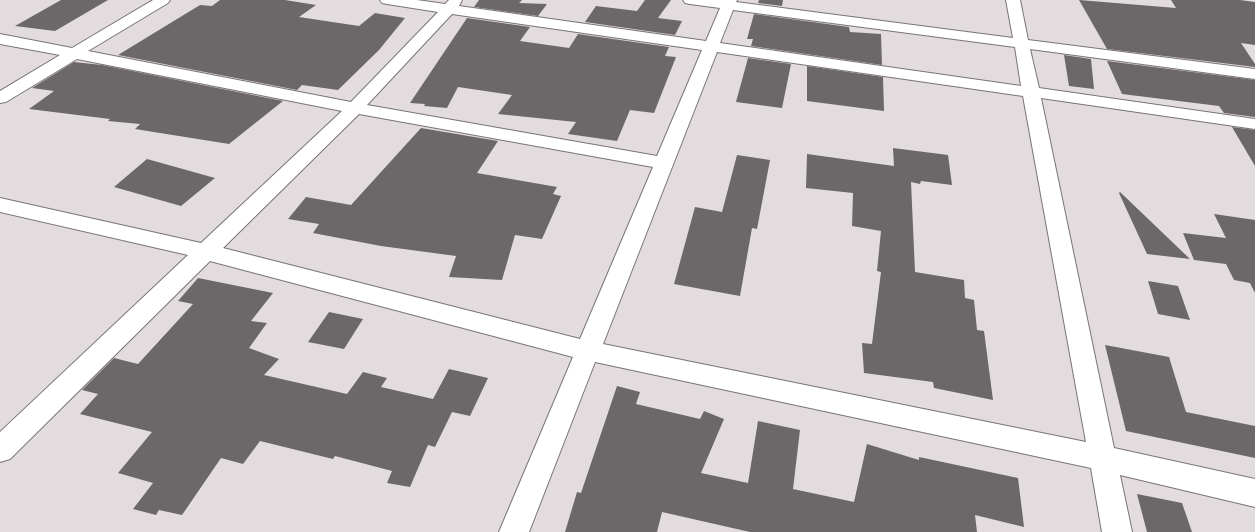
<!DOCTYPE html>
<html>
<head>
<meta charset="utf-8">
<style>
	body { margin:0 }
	canvas { display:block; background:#e2dcdf }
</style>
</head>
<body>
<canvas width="1255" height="532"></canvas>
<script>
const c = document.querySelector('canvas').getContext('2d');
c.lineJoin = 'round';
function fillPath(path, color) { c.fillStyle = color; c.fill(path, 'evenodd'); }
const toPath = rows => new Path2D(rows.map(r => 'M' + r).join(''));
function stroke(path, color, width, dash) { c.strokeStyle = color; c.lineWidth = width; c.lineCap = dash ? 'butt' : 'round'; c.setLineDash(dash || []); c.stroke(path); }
const building = toPath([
	[61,0,108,0,55,31,15,26],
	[220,0,285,0,316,5,299,17,359,26,375,13,405,18,379,50,338,90,302,85,297,90,118,55,200,5,212,6],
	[479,0,522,0,519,3,547,4,538,16,474,7],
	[645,0,671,0,658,18,682,21,675,35,585,22,596,6,637,11],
	[759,0,783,0,782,6,758,3],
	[1079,0,1176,8,1171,0,1240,0,1255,2,1255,45,1241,43,1255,64,1255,67,1107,49],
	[754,14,849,27,850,32,881,34,882,65,751,46,753,39,747,39],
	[467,18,530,27,520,41,569,48,578,34,669,47,665,56,676,57,654,113,630,110,617,141,568,134,576,122,498,114,512,95,458,87,447,108,424,106,425,104,410,103],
	[1064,55,1091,59,1094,89,1069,86],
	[748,58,791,64,782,108,736,102],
	[1107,61,1255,80,1255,117,1224,113,1219,106,1122,94],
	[74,62,102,65,283,101,229,144,135,129,140,124,108,121,110,119,29,109,54,91,32,88],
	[807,66,883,77,884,111,807,101],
	[1232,127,1255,130,1255,166],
	[421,128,498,141,477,173,557,187,553,194,561,196,542,239,515,235,502,280,449,277,456,256,381,246,313,233,319,224,288,219,306,197,351,205],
	[893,148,948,155,952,185,921,181,920,184,911,182,915,272,964,280,965,298,974,300,977,330,984,331,993,400,934,388,933,382,864,373,862,343,872,344,881,272,877,271,881,231,852,226,853,193,806,188,807,154,894,166],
	[737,155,770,160,757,229,752,228,740,296,674,284,695,207,722,212],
	[147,159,215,178,181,206,114,187],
	[1120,192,1190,259,1147,254,1119,193],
	[1214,214,1255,220,1255,293,1250,283,1234,280,1226,264,1194,260,1183,233,1226,238],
	[198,278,273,293,251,321,267,323,249,348,279,359,264,375,347,394,363,372,387,378,381,387,433,399,449,369,488,378,470,416,452,412,435,447,428,445,410,487,387,483,392,471,335,456,333,459,260,441,243,464,221,458,182,515,159,510,156,515,133,509,153,483,118,473,152,432,80,414,98,394,82,390,114,358,138,364,193,304,178,301],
	[1148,281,1178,286,1190,320,1158,314],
	[329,312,363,319,344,349,308,342],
	[1105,345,1169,357,1186,412,1255,426,1255,458,1126,431],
	[617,386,640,392,636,404,700,419,704,411,724,419,701,473,748,483,758,421,800,430,793,489,854,502,867,444,919,460,919,457,1018,478,1024,527,975,515,977,532,750,532,662,512,657,532,565,532,577,492,581,493],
	[1137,494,1182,503,1192,532,1147,532]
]);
const minor = toPath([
	[153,0,170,0,168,3,88,51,351,102,438,12,387,4,382,3,380,0,417,0,445,4,449,0,462,0,459,6,706,41,720,8,690,4,685,3,683,0,737,0,736,2,1013,38,1006,0,1020,0,1028,40,1255,69,1255,79,1030,49,1039,88,1255,119,1255,129,1041,98,1114,448,1255,479,1255,507,1120,475,1132,532,1102,532,1091,468,595,362,529,532,499,532,573,357,210,261,10,459,0,462,0,432,188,255,0,212,0,198,201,243,342,111,77,59,6,102,0,103,0,91,60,55,0,44,0,34,72,48,153,0],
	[733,10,1015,47,1021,86,720,43,733,10],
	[452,14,702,50,657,156,367,105,452,14],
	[717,52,1023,96,1086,442,603,344,717,52],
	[359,114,653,167,580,339,223,248,359,114]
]);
fillPath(building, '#6c6769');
stroke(minor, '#7a7476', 2);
fillPath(minor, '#fff');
</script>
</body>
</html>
